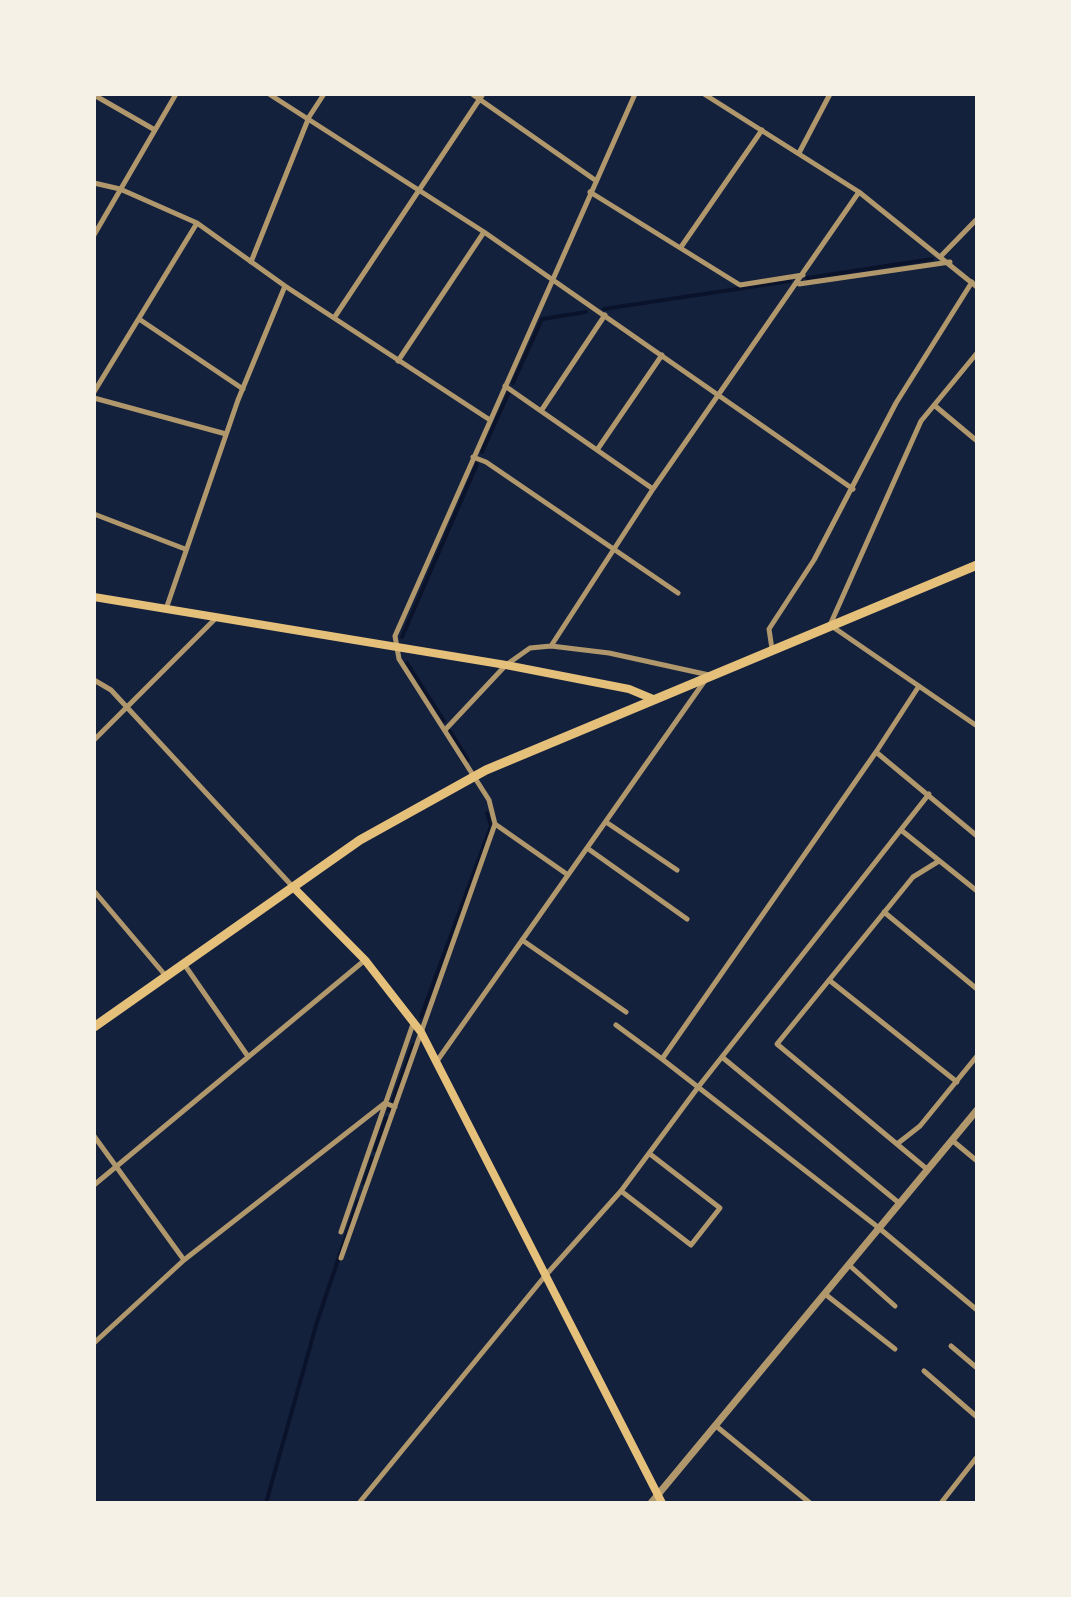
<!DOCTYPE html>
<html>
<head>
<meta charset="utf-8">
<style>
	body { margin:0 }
	#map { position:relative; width:1071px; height:1597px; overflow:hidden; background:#14213d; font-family:Overpass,sans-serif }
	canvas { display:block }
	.frame { position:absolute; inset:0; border:96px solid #f6f1e7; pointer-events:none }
</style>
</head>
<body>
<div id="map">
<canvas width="1071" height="1597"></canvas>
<div class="frame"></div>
</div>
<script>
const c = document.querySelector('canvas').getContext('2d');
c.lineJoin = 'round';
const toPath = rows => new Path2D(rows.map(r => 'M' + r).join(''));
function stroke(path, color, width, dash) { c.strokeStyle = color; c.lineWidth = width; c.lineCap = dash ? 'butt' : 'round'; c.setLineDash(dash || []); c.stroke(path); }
const stream = toPath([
	[807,278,932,259],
	[604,309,790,281],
	[513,383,542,319,586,312],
	[482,452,509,392],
	[402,637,477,464],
	[407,663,444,721],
	[450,731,468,760],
	[421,1017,491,826,487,813],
	[393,1101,413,1045],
	[389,1111,390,1108],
	[375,1150,386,1118],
	[364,1183,372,1158],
	[266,1503,317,1322,358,1201]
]);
const minor = toPath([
	[269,94,484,232,853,489],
	[472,94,595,180],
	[704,94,859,192,977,287],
	[94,95,155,130],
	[799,153,830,94],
	[94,183,120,189,197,223,285,286,490,420],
	[590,192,740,285,803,275],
	[94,235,176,94],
	[681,247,762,130],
	[942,255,977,219],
	[251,262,309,117,324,94],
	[799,284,950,262],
	[334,318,483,94],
	[139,319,243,389],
	[977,353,921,421,830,625,977,726],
	[398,361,484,232],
	[505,386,653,489],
	[94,392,197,223],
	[94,398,226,434],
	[934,405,977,441],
	[541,411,605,315],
	[597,450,662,355],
	[473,457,486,462,678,593],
	[94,514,185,549],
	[166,609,238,400,285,286],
	[551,646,653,489,859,192],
	[772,649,769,629,814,560,896,403,972,282],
	[94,680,111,690,293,887],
	[919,686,876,752,977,836],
	[445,730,506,665,530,648,551,646,609,653,709,675],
	[94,740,217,617],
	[876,752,662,1059,879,1228,977,1310],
	[606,822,677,870],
	[495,824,568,875],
	[901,830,977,891],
	[587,848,687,919],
	[94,891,165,975],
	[884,912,977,989],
	[522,940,626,1012],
	[184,964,247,1055],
	[829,980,957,1082],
	[616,1025,662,1059],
	[722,1057,899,1203],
	[437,1061,706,679],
	[94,1136,184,1260],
	[953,1141,977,1161],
	[897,1144,920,1126,977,1056],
	[928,1170,777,1044,913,877,939,861],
	[94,1185,365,960],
	[621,1191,691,1245,720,1208,650,1154],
	[341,1232,414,1021],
	[341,1258,495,824,489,800,399,659,395,636,635,94],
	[849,1265,895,1306],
	[825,1294,895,1349],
	[94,1343,184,1260,385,1103,395,1107],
	[951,1346,977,1368],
	[924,1371,977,1417],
	[716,1426,810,1503],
	[359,1503,545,1276,621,1191,699,1086,929,794],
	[941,1503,977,1457]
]);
const tertiary = toPath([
	[651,1503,977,1110]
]);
const secondary = toPath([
	[94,597,506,665,629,689,653,699],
	[294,888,365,960,421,1032,662,1503]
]);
const primary = toPath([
	[94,1027,360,840,486,770,977,565]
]);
stroke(stream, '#0b132b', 4);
stroke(minor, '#b1986c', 5);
stroke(tertiary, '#b1986c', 7);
stroke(secondary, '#e5c07b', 8);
stroke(primary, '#e5c07b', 9);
</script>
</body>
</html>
